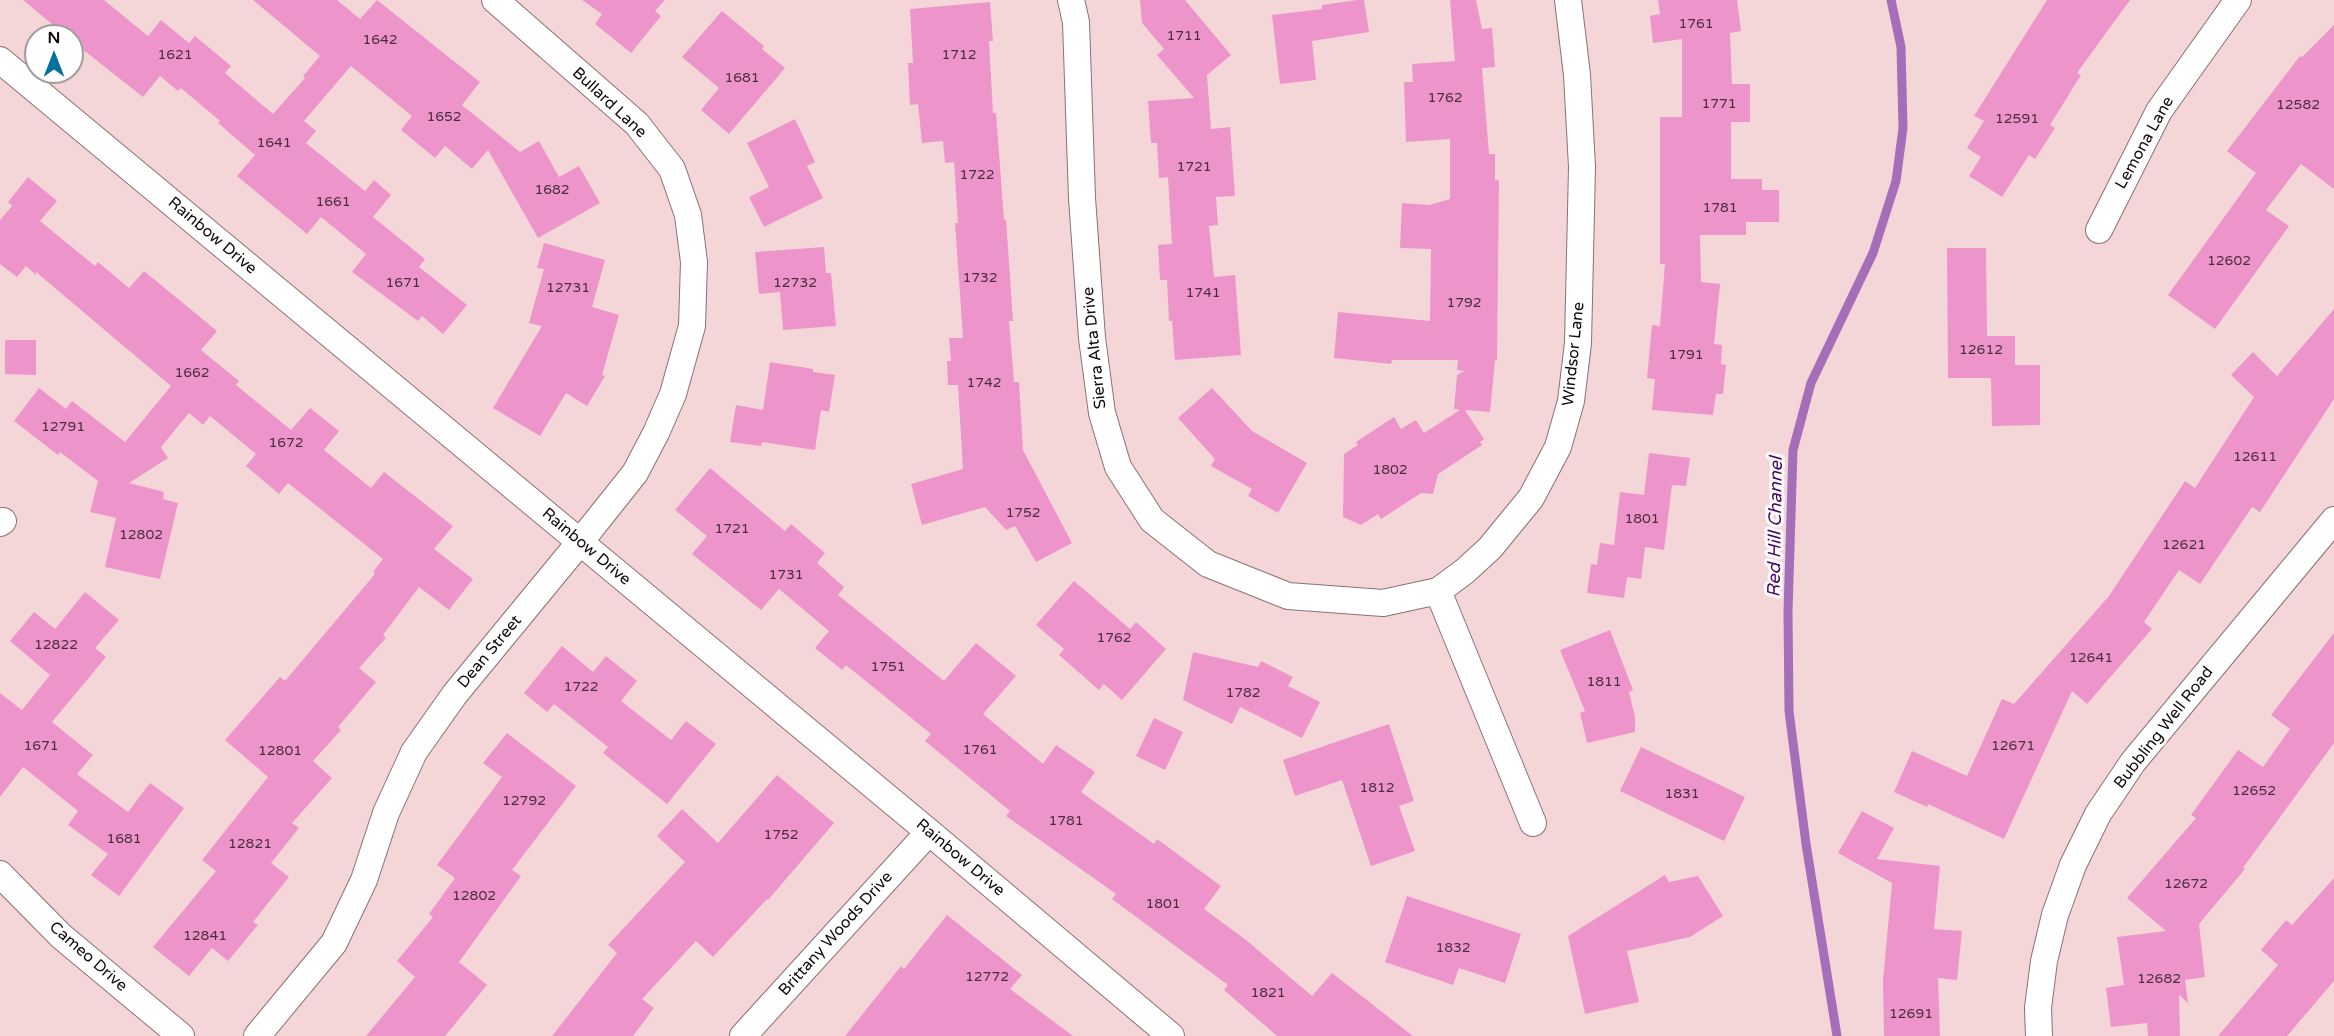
<!DOCTYPE html>
<html>
<head>
<meta charset="utf-8">
<style>
	body { margin:0 }
	#map { position:relative; width:2334px; height:1036px; overflow:hidden; background:#f4d6d9; font-family:"Varela Round",sans-serif }
	canvas { display:block }
	.north { position:absolute; left:24px; top:24px; width:60px; height:60px; box-sizing:border-box; background:#fff; border:2px solid #a19d9d; border-radius:50%; rotate:0deg; font-size:16px; font-weight:700; line-height:24px; text-align:center; color:#130a0b }
	.north::after { content:''; display:block; margin:auto; width:21px; height:27px; background:#02719c; clip-path:polygon(50% 0,100% 100%,50% 72%,0 100%) }
</style>
</head>
<body>
<div id="map">
<canvas width="2334" height="1036"></canvas>
<div class="north">N</div>
</div>
<script>
const c = document.querySelector('canvas').getContext('2d');
c.lineJoin = 'round';
const toPath = rows => new Path2D(rows.map(r => 'M' + r).join(''));
function stroke(path, color, width, dash) { c.strokeStyle = color; c.lineWidth = width; c.lineCap = dash ? 'butt' : 'round'; c.setLineDash(dash || []); c.stroke(path); }
function fillPath(path, color) { c.fillStyle = color; c.fill(path, 'evenodd'); }
function write(font, color, halo, rows, align = 'center') {
  c.font = font + ' "Varela Round",sans-serif'; c.lineWidth = 6; c.setLineDash([]); c.textBaseline = 'middle'; c.strokeStyle = halo; c.fillStyle = color; for (const [text, x, y, turn = 0] of rows) {
    c.save(); c.translate(x, y); c.rotate((+turn || 0) * Math.PI / 180); c.textAlign = isNaN(turn) ? turn : align; if (halo) c.strokeText(text, 0, 0); c.fillText(text, 0, 0); c.restore();
  }
}
const stream = toPath([
	[1837,1036,1806,844,1789,711,1788,611,1793,450,1811,383,1873,253,1896,181,1903,128,1901,47,1891,0]
]);
const building = toPath([
	[23,0,104,0,148,36,161,20,189,43,195,36,231,66,225,73,273,114,305,78,303,76,320,56,253,0,337,0,360,19,377,0,480,82,462,105,520,152,539,141,559,177,579,166,600,203,538,238,488,150,472,169,445,146,435,158,401,130,412,116,351,66,304,121,316,131,306,143,365,191,374,180,391,195,373,217,425,259,419,267,467,305,443,334,422,316,418,321,352,272,366,254,321,217,307,234,237,176,255,155,218,123,220,121,181,88,178,91,160,76,143,97,72,41,72,36,64,34],
	[582,0,665,0,655,11,661,16,631,53,595,24,602,14],
	[1140,0,1185,0,1231,55,1207,75,1211,129,1230,127,1235,196,1216,197,1218,225,1209,226,1214,277,1235,275,1241,355,1175,360,1172,321,1169,321,1167,280,1160,280,1158,245,1172,244,1168,177,1159,178,1157,143,1151,143,1148,101,1194,98,1157,55,1164,49,1142,23],
	[1357,0,1364,0,1369,32,1312,41,1316,80,1280,84,1272,15,1322,9,1322,5],
	[1450,0,1476,0,1482,29,1492,28,1495,67,1482,68,1489,154,1495,154,1495,180,1499,180,1497,360,1495,360,1490,412,1465,410,1484,439,1480,442,1482,445,1438,474,1433,494,1421,493,1381,519,1378,514,1361,525,1343,517,1344,454,1358,445,1356,442,1394,417,1401,429,1416,420,1424,433,1460,410,1454,409,1457,375,1464,371,1457,370,1458,360,1392,360,1391,364,1334,358,1338,312,1430,321,1431,249,1400,248,1402,203,1429,205,1450,199,1450,139,1406,142,1404,82,1413,82,1412,64,1455,61],
	[1658,0,1737,0,1741,31,1730,33,1732,84,1750,84,1750,122,1731,122,1731,179,1762,179,1762,190,1779,190,1779,222,1746,222,1746,235,1700,235,1701,282,1720,284,1714,344,1722,345,1721,364,1726,365,1723,394,1716,394,1713,415,1652,410,1655,379,1647,378,1652,325,1660,326,1665,264,1660,264,1660,117,1682,117,1682,39,1653,43,1650,16,1660,14],
	[2047,0,2130,0,2077,73,2081,75,2050,125,2055,128,2035,159,2029,155,2002,197,1969,176,1981,157,1967,148,1984,121,1974,116],
	[990,2,993,41,989,41,993,113,996,113,1004,220,1006,219,1013,321,1009,321,1014,382,1019,382,1023,450,1072,543,1036,562,1015,526,1006,530,985,507,922,525,911,484,963,469,958,385,948,385,947,361,951,361,949,338,963,338,955,223,958,223,954,162,945,163,943,141,922,143,918,104,910,105,908,63,913,63,910,9],
	[722,11,764,46,762,49,785,68,729,134,701,110,719,88,682,57],
	[2334,25,2334,189,2301,164,2266,210,2289,226,2215,329,2168,295,2256,173,2227,151,2300,56,2302,57],
	[795,119,815,162,807,166,823,198,764,227,749,197,769,187,747,143],
	[28,177,57,201,40,221,95,266,98,262,129,288,144,271,217,331,201,350,239,381,236,385,291,430,310,408,339,431,324,450,371,488,384,472,453,526,434,549,473,579,449,610,419,587,383,635,386,638,359,668,376,682,338,727,341,730,313,761,332,778,292,823,299,828,271,863,289,877,253,922,258,925,228,961,212,948,189,976,153,947,216,871,202,860,268,777,225,740,280,677,285,681,375,574,373,572,383,559,288,483,279,494,246,466,256,454,210,416,203,425,189,413,161,447,168,458,129,483,164,492,163,499,178,503,160,579,105,567,116,518,90,512,98,481,60,452,58,455,14,421,39,388,66,409,72,401,125,442,171,386,36,272,36,275,26,266,17,277,0,264,0,220,12,206,8,202],
	[544,243,605,260,592,307,619,315,602,375,605,376,587,406,566,393,540,436,493,408,542,326,529,323,544,269,537,268],
	[824,247,826,273,831,273,836,326,783,330,780,292,759,294,755,252],
	[1947,248,1986,248,1987,336,2015,336,2015,365,2040,365,2040,425,1992,426,1991,378,1948,378],
	[2334,309,2334,399,2260,512,2252,507,2200,584,2179,570,2144,622,2152,629,2087,704,2072,691,2004,839,1928,804,1927,807,1894,792,1912,751,1967,776,2002,699,2014,704,2109,596,2185,481,2195,488,2254,397,2231,375,2253,352,2277,376],
	[5,340,36,340,36,375,5,374],
	[770,362,813,369,813,372,835,375,829,412,821,410,815,450,762,442,761,446,730,442,736,405,763,410],
	[1212,388,1252,431,1307,463,1278,513,1248,496,1252,489,1211,466,1215,459,1178,418],
	[1649,453,1690,458,1686,486,1672,485,1664,550,1645,547,1641,579,1627,577,1624,598,1587,593,1591,564,1597,565,1600,543,1614,545,1620,492,1644,495],
	[710,468,785,531,791,524,825,553,817,563,844,587,838,595,944,681,976,643,1016,676,983,714,1043,764,1056,745,1095,772,1081,792,1154,844,1157,839,1221,886,1204,909,1246,940,1312,996,1332,973,1413,1036,1277,1036,1224,990,1228,985,1112,899,1116,894,1006,816,1010,811,925,741,931,734,846,665,842,670,815,648,829,631,779,589,761,610,692,554,707,536,675,510],
	[1074,581,1130,629,1136,622,1166,649,1122,700,1104,684,1099,690,1059,655,1064,649,1036,625],
	[85,592,119,620,95,648,106,657,52,722,93,755,77,774,128,812,150,783,184,808,119,896,91,875,108,854,68,825,78,811,23,767,0,797,0,693,22,710,50,675,10,641,34,612,55,629],
	[1610,630,1633,690,1629,692,1635,717,1635,732,1587,743,1580,713,1585,711,1560,650],
	[2334,633,2334,743,2243,868,2245,869,2199,924,2205,977,2185,980,2188,1003,2179,995,2180,1036,2148,1036,2147,1023,2111,1027,2106,988,2124,985,2117,937,2166,931,2127,898,2196,818,2191,815,2238,750,2263,767,2290,729,2271,715],
	[562,646,593,672,606,656,637,681,621,701,671,740,686,721,716,744,667,804,603,753,608,747,554,704,547,712,524,693],
	[1193,652,1258,667,1261,661,1293,677,1288,686,1320,702,1302,738,1240,707,1232,724,1183,700],
	[1154,718,1183,732,1165,770,1136,756],
	[1389,724,1414,801,1399,806,1415,851,1371,866,1342,780,1295,796,1283,760],
	[507,733,576,786,512,870,521,876,459,962,487,985,445,1036,366,1036,415,977,397,961,433,917,429,914,455,878,437,865,502,777,483,763],
	[1641,747,1745,797,1724,841,1620,791],
	[777,775,834,823,768,900,767,899,713,957,696,941,642,999,654,1008,633,1036,552,1036,617,953,608,945,685,862,657,836,682,809,718,843],
	[1862,811,1894,828,1877,859,1940,866,1934,929,1962,931,1957,980,1938,978,1940,1036,1884,1036,1883,981,1892,883,1838,853],
	[1665,875,1669,882,1698,876,1723,916,1690,937,1627,951,1639,1002,1585,1014,1568,936],
	[2334,878,2334,981,2287,1036,2218,1036,2278,965,2261,950,2286,920,2292,925],
	[1407,896,1521,934,1505,983,1459,968,1453,985,1385,962],
	[947,915,1022,975,1010,989,1073,1036,845,1036,901,966,904,969]
]);
const minor = toPath([
	[1071,0,1076,22,1082,198,1092,338,1102,413,1118,467,1152,520,1208,564,1288,596,1383,603,1438,591],
	[0,60,929,832,1171,1036],
	[2099,230,2159,111,2238,0],
	[0,523,3,521],
	[1533,823,1438,591,1465,571,1490,548,1531,498,1558,447,1571,401,1578,343,1582,167,1577,75,1568,0],
	[0,874,61,936,181,1036],
	[257,1036,334,943,364,880,386,813,414,752,455,694,580,542,635,473,656,433,673,394,692,326,694,262,688,215,672,169,637,124,495,0],
	[743,1036,929,832],
	[2039,1036,2038,1008,2044,961,2055,915,2073,865,2098,814,2133,762,2334,520]
]);
const numberNames = [
	["1761",1696,24],
	["1711",1184,36],
	["1642",380,40],
	["1621",175,55],
	["1712",959,55],
	["1681",742,78],
	["1762",1445,98],
	["1771",1719,104],
	["12582",2298,105],
	["1652",444,117],
	["12591",2017,119],
	["1641",274,143],
	["1721",1194,167],
	["1722",977,175],
	["1682",552,190],
	["1661",333,202],
	["1781",1720,208],
	["12602",2229,261],
	["1732",980,278],
	["1671",403,283],
	["12732",795,283],
	["12731",568,288],
	["1741",1203,293],
	["1792",1464,303],
	["12612",1981,350],
	["1791",1686,355],
	["1662",192,373],
	["1742",984,383],
	["12791",63,427],
	["1672",286,443],
	["12611",2255,457],
	["1802",1390,470],
	["1752",1023,513],
	["1801",1642,519],
	["1721",732,529],
	["12802",141,535],
	["12621",2184,545],
	["1731",786,575],
	["1762",1114,638],
	["12822",56,645],
	["12641",2091,658],
	["1751",888,667],
	["1811",1604,682],
	["1722",581,687],
	["1782",1243,693],
	["1671",41,746],
	["12671",2013,746],
	["1761",980,750],
	["12801",280,751],
	["1812",1377,788],
	["12652",2254,791],
	["1831",1682,794],
	["12792",524,801],
	["1781",1066,821],
	["1752",781,835],
	["1681",124,839],
	["12821",250,844],
	["12672",2186,884],
	["12802",474,896],
	["1801",1163,904],
	["12841",205,936],
	["1832",1453,948],
	["12772",987,977],
	["12682",2159,979],
	["1821",1268,993],
	["12691",1911,1014]
];
const streetNames = [
	["Bullard Lane",609,103,43],
	["Lemona Lane",2145,143,-61],
	["Rainbow Drive",212,236,40],
	["Sierra Alta Drive",1095,348,-96],
	["Windsor Lane",1574,354,-84],
	["Rainbow Drive",586,547,40],
	["Dean Street",490,652,-50],
	["Bubbling Well Road",2164,728,-52],
	["Rainbow Drive",960,858,40],
	["Brittany Woods Drive",836,934,-48],
	["Cameo Drive",88,957,41]
];
const waterNames = [
	["Red Hill Channel",1776,527,-89]
];
stroke(stream, '#a46eb8', 9);
fillPath(building, '#ed95ca');
stroke(minor, '#8b7173', 28);
stroke(minor, '#fff', 26);
write('14px', '#4a2d3b', null, numberNames);
write('16px', '#130a0b', '#fff', streetNames);
write('italic 18px', '#4f0265', '#fff', waterNames);
</script>
</body>
</html>
